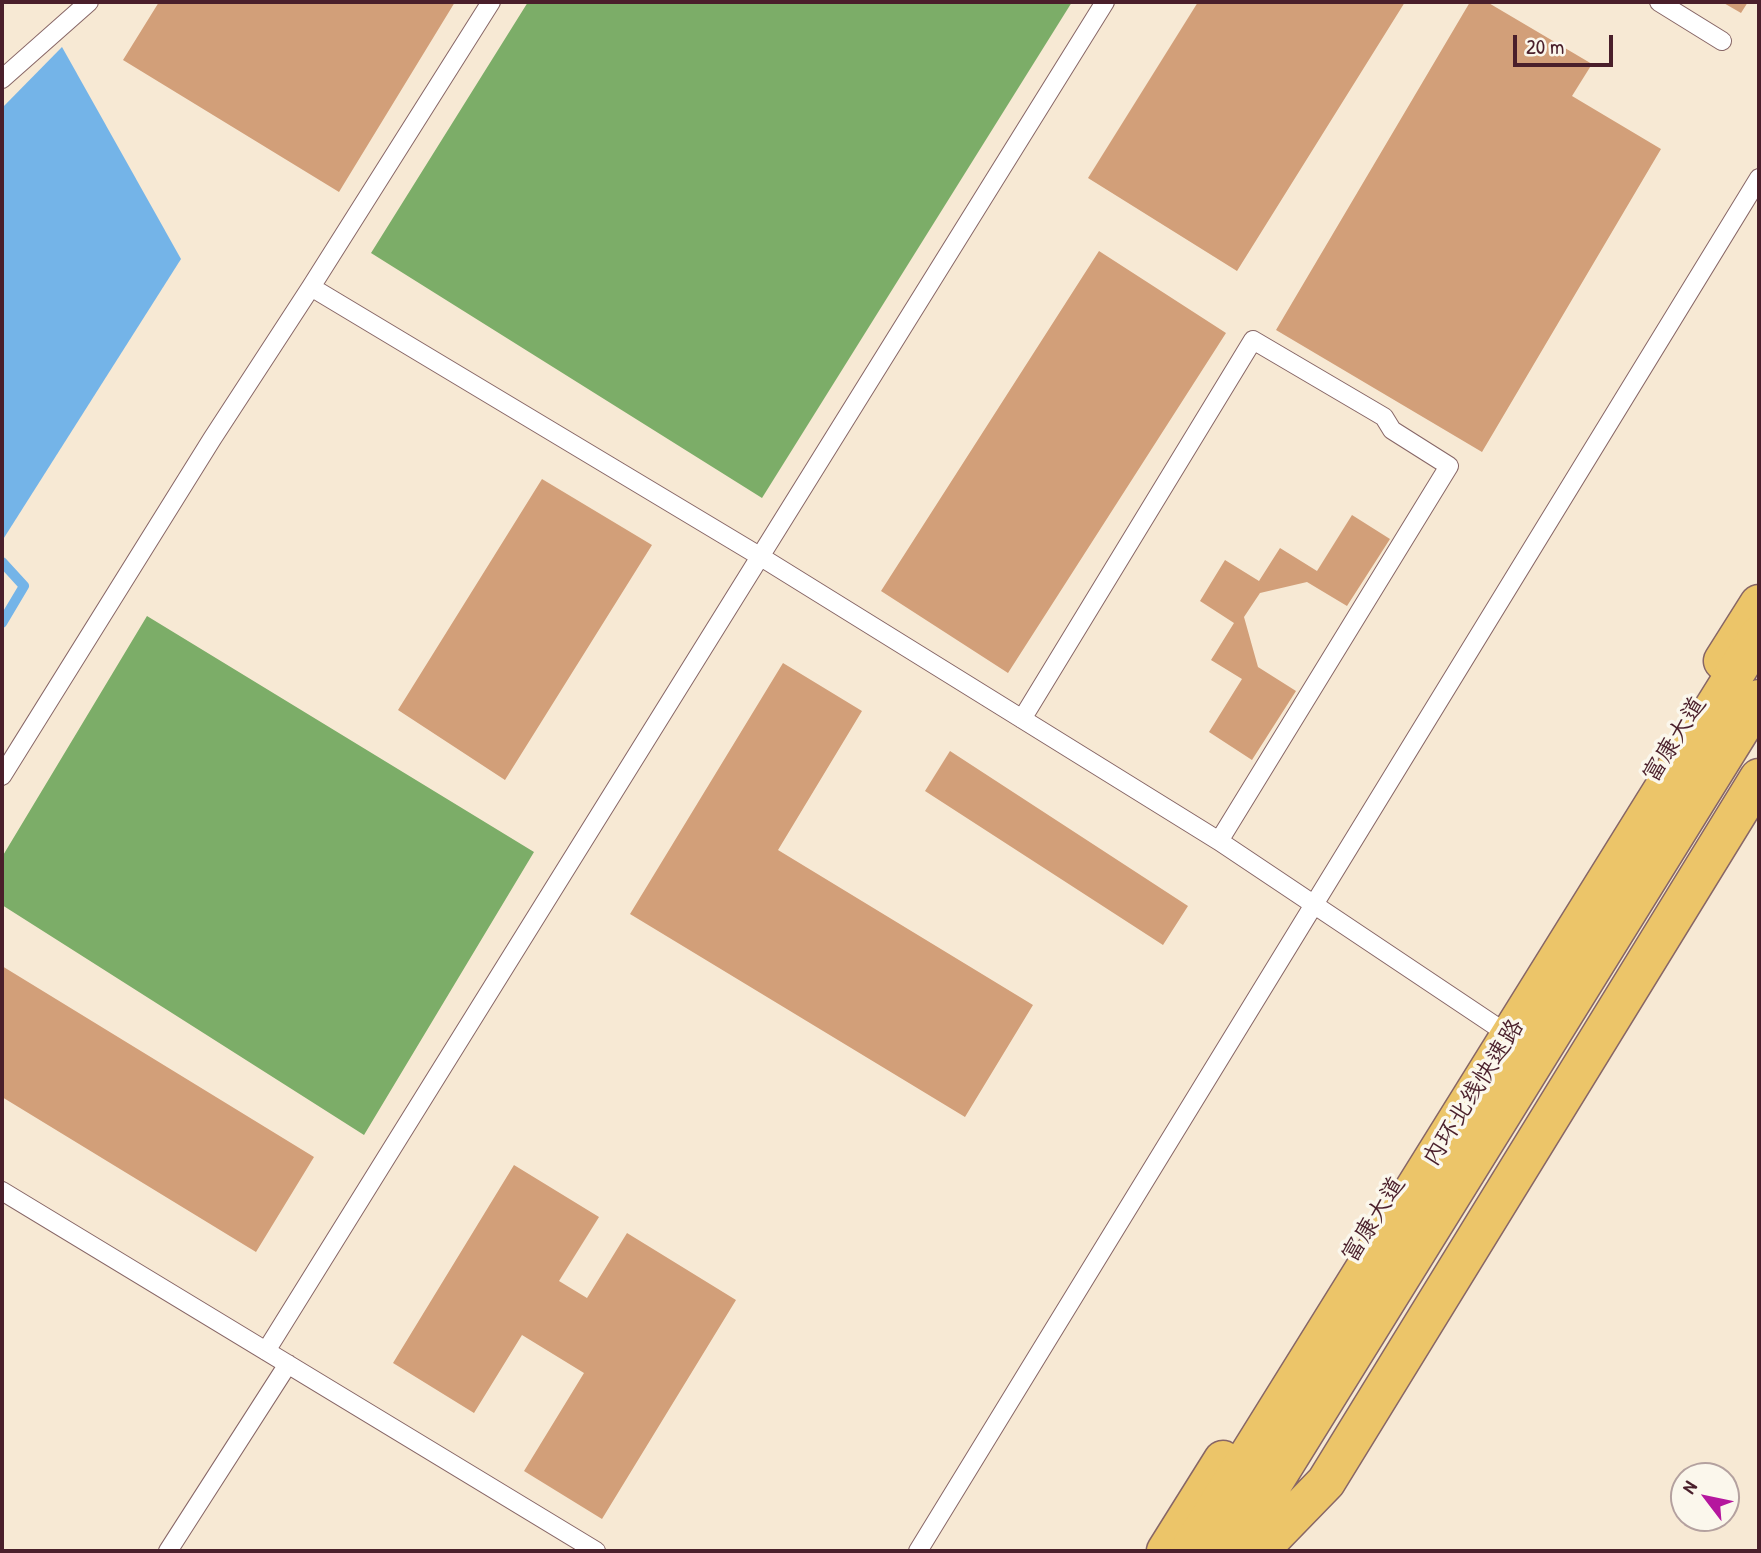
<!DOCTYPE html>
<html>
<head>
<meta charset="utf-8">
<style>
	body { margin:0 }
	#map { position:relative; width:1761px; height:1553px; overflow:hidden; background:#f7e9d4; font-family:"Patrick Hand",sans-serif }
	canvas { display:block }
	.frame { position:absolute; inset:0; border:4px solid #4a1f2b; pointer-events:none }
	.north { position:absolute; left:1670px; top:1462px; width:70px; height:70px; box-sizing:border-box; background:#fbf7ec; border:2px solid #b4a19f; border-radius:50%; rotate:302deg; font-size:19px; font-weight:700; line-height:28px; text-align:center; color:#4a1f2b }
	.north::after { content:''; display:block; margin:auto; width:24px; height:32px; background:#b5179e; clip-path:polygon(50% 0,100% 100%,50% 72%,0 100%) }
	.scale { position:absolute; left:1513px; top:35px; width:100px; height:32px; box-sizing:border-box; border:4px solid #4a1f2b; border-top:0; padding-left:9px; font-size:21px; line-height:24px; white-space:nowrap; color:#4a1f2b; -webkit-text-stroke:5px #fbf7ec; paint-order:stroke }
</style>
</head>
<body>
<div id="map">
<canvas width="1761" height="1553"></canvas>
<div class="frame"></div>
<div class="north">N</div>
<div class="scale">20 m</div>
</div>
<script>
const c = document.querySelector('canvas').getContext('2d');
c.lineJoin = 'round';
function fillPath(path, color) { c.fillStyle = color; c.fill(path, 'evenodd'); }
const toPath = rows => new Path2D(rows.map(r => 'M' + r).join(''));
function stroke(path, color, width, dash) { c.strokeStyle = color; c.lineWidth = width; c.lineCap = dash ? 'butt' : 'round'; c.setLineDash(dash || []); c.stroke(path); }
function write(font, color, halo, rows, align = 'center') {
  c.font = font + ' "Patrick Hand","LXGW WenKai TC",sans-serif'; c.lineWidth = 7; c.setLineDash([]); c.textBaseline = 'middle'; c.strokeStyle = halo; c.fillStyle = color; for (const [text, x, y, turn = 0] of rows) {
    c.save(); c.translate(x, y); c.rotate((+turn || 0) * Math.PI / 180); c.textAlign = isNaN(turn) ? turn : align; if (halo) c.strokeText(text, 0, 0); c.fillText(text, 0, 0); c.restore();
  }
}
const forest = toPath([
	[528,2,1072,2,762,498,371,253],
	[147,616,534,852,364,1135,2,905,2,857]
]);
const water = toPath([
	[62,47,181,259,2,541,2,108]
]);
const stream = toPath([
	[2,562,24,586,2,623]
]);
const building = toPath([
	[159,2,455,2,339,192,123,60],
	[1198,2,1405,2,1237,271,1088,178],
	[1470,2,1487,2,1592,64,1572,96,1661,149,1482,452,1276,330],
	[1722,2,1748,2,1741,13],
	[1099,251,1226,333,1008,673,881,591],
	[542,479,652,545,505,780,398,710],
	[1352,515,1390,539,1347,606,1307,582,1260,593,1244,617,1258,667,1296,691,1252,760,1209,732,1242,679,1211,660,1234,623,1200,601,1225,560,1259,581,1280,548,1317,571],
	[783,663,862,711,778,850,1033,1005,965,1117,630,914],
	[950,751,1188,906,1163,945,925,791],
	[2,966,314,1157,256,1252,2,1097],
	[514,1165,599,1217,559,1281,587,1298,627,1233,736,1300,602,1519,524,1471,584,1373,522,1335,474,1413,393,1363]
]);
const service = toPath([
	[1659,2,1722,41],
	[2,79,89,2],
	[311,287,761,557,1219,841,1449,466,1392,430,1384,417,1253,340,1022,719],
	[2,776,212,439,311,287,491,2],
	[1219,841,1497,1027],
	[2,1191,596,1551],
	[266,1351,1105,2],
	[168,1551,288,1364],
	[918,1551,1759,178]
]);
const primary = toPath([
	[1723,661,1759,604],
	[1166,1551,1223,1460]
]);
const trunk = toPath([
	[1189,1551,1759,635],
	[1231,1551,1759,699],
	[1259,1551,1326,1482,1759,778]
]);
const streetNames = [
	["富康大道",1675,740,-58],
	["内环北线快速路",1474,1093,-58],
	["富康大道",1374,1220,-58]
];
fillPath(forest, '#7cad68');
fillPath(water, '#74b4e8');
stroke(stream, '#74b4e8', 10);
fillPath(building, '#d29f79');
stroke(service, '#876666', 20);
stroke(primary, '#876666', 41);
stroke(trunk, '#876666', 41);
stroke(service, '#fff', 18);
stroke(primary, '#ecc569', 38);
stroke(trunk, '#ecc569', 38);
write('24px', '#4a1f2b', '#fbf7ec', streetNames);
</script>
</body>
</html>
